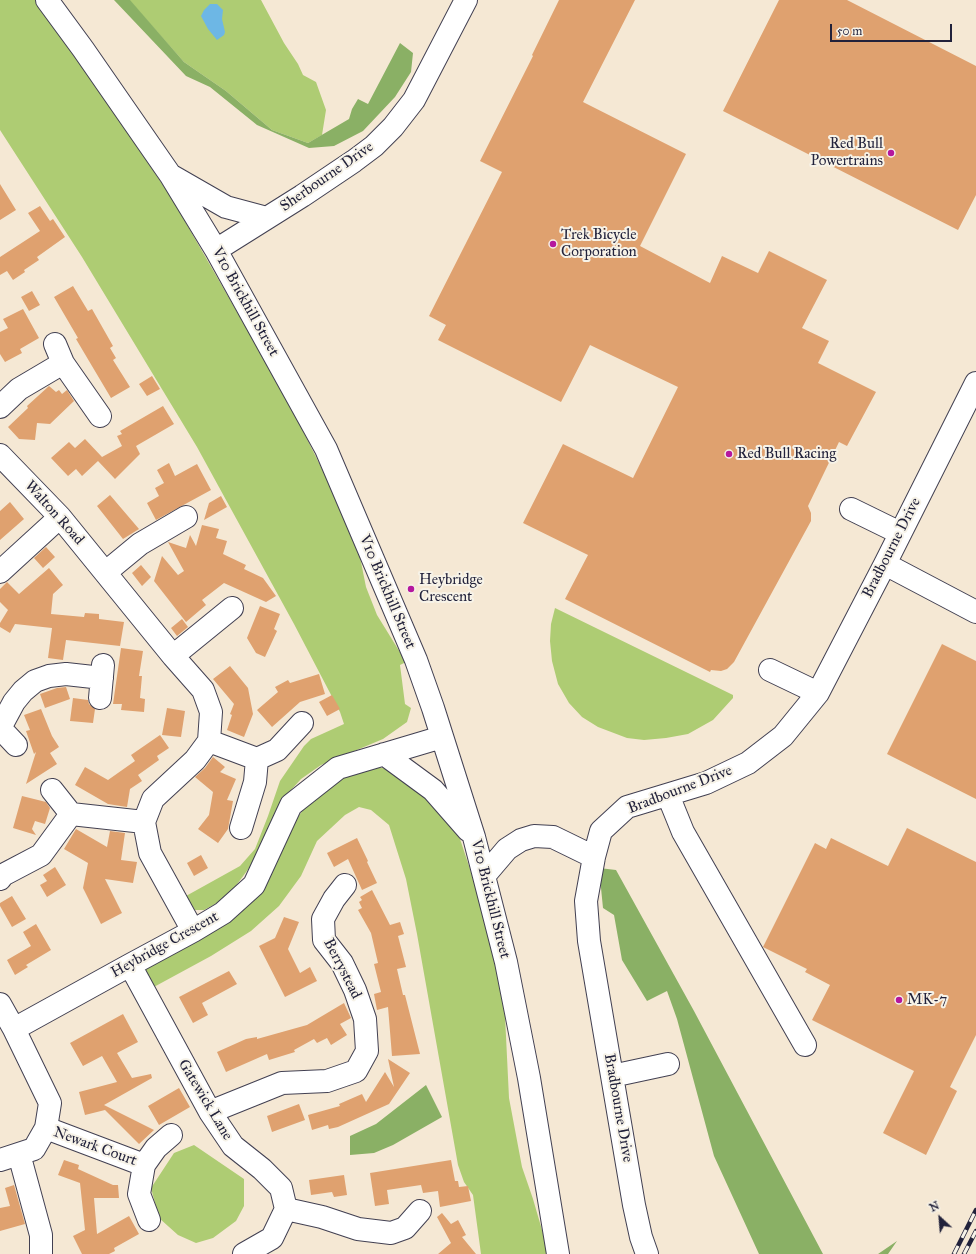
<!DOCTYPE html>
<html>
<head>
<meta charset="utf-8">
<style>
	body { margin:0 }
	#map { position:relative; width:976px; height:1254px; overflow:hidden; background:#f5e8d4; font-family:"IM FELL Great Primer",serif }
	canvas { display:block }
	.north { position:absolute; left:920px; top:1198px; width:40px; height:40px; -webkit-text-stroke:3px #f7f3e8; paint-order:stroke; rotate:334deg; font-size:11px; font-weight:700; line-height:16px; text-align:center; color:#22223b }
	.north::after { content:''; display:block; margin:auto; width:14px; height:18px; background:#22223b; clip-path:polygon(50% 0,100% 100%,50% 72%,0 100%) }
	.scale { position:absolute; left:830px; top:24px; width:122px; height:18px; box-sizing:border-box; border:2px solid #22223b; border-top:0; padding-left:5px; font-size:12px; line-height:14px; white-space:nowrap; color:#22223b; -webkit-text-stroke:3px #f7f3e8; paint-order:stroke }
</style>
</head>
<body>
<div id="map">
<canvas width="976" height="1254"></canvas>
<div class="north">N</div>
<div class="scale">50 m</div>
</div>
<script>
const c = document.querySelector('canvas').getContext('2d');
c.lineJoin = 'round';
function fillPath(path, color) { c.fillStyle = color; c.fill(path, 'evenodd'); }
const toPath = rows => new Path2D(rows.map(r => 'M' + r).join(''));
function stroke(path, color, width, dash) { c.strokeStyle = color; c.lineWidth = width; c.lineCap = dash ? 'butt' : 'round'; c.setLineDash(dash || []); c.stroke(path); }
function write(font, color, halo, rows, align = 'center') {
  c.font = font + ' "IM FELL Great Primer",serif'; c.lineWidth = 4; c.setLineDash([]); c.textBaseline = 'middle'; c.strokeStyle = halo; c.fillStyle = color; for (const [text, x, y, turn = 0] of rows) {
    c.save(); c.translate(x, y); c.rotate((+turn || 0) * Math.PI / 180); c.textAlign = isNaN(turn) ? turn : align; if (halo) c.strokeText(text, 0, 0); c.fillText(text, 0, 0); c.restore();
  }
}
const green = toPath([
	[0,0,35,0,88,74,171,197,287,399,327,479,358,547,366,587,377,615,406,662,400,665,405,704,411,708,407,722,383,739,321,765,301,779,282,800,258,856,235,887,217,903,204,910,195,910,186,896,240,866,255,849,268,816,280,781,304,746,311,739,344,724,340,712,294,624,197,447,82,257,0,130],
	[129,0,261,0,284,43,298,64,303,75,316,82,326,110,322,135,308,143,272,130,226,91,184,62],
	[555,608,733,695,733,698,713,720,688,734,666,738,644,740,627,738,598,727,582,717,569,703,558,684,552,661,550,641,551,624],
	[373,767,390,769,448,814,460,839,487,920,496,963,505,1016,509,1098,522,1167,533,1199,549,1254,481,1254,473,1195,464,1182,458,1165,417,934,406,879,389,825,371,810,359,807,345,815,317,841,301,876,279,906,251,931,211,956,152,988,141,968,227,920,307,804,337,778],
	[194,1145,244,1179,244,1206,236,1221,213,1238,196,1243,178,1235,159,1218,151,1188,174,1153]
]);
const forest = toPath([
	[114,0,130,0,184,62,226,91,272,130,308,143,349,119,352,109,358,99,368,104,400,43,413,53,411,72,395,97,363,131,334,146,309,148,257,125,210,87,186,76],
	[599,868,616,870,694,1011,823,1254,759,1254,714,1156,677,1019,667,991,647,1001,622,960,614,915,603,908],
	[426,1085,442,1117,393,1145,374,1153,350,1155,350,1136,376,1124],
	[897,1241,888,1254,878,1254]
]);
const water = toPath([
	[210,4,217,4,223,10,222,19,225,32,224,35,217,40,208,29,201,16,204,10]
]);
const building = toPath([
	[559,0,635,0,583,102,686,154,640,246,710,283,722,256,758,273,769,251,827,280,802,328,829,341,818,363,876,392,847,446,839,442,808,506,811,513,811,521,734,662,727,669,721,671,711,670,710,672,565,599,588,555,523,523,563,444,633,478,678,387,590,345,561,402,438,340,446,325,429,316,502,172,480,161,533,56,532,55],
	[779,0,847,0,976,66,976,195,958,230,723,111],
	[0,184,16,210,0,220],
	[40,206,50,221,53,219,65,237,37,257,39,260,24,270,25,272,13,280,7,271,0,275,0,257,40,231,28,213],
	[73,286,88,311,92,309,113,346,110,348,116,358,113,360,130,387,111,398,89,361,76,339,78,338,54,297],
	[32,291,40,305,29,311,21,297],
	[23,309,39,338,20,349,22,353,5,362,0,354,0,332,8,328,3,319],
	[152,376,160,389,147,396,139,384],
	[49,386,56,392,59,390,62,394,67,390,74,401,50,424,37,423,35,440,19,439,8,427,28,408,27,406],
	[163,406,174,424,136,446,140,454,115,479,98,461,82,476,76,469,68,476,51,458,69,442,75,448,85,439,102,457,122,446,117,436,122,434,120,431],
	[169,463,175,476,197,464,211,490,156,520,147,503,159,496,155,488,164,483,157,470],
	[110,495,139,529,123,539,97,506],
	[221,496,227,507,204,520,209,503],
	[10,502,24,519,0,540,0,511],
	[202,525,219,529,216,538,227,541,223,554,246,565,244,569,263,578,276,596,266,602,224,583,202,600,206,605,186,622,154,581,162,556,178,575,184,571,168,542,186,548,190,535,196,546],
	[46,547,55,557,43,568,34,558],
	[141,565,151,577,142,586,132,573],
	[49,568,63,585,53,594,51,614,84,617,85,613,99,614,99,619,124,622,120,646,66,640,63,660,48,658,52,628,15,624,10,633,0,627,0,623,8,610,0,602,0,589,7,582,19,594],
	[260,606,280,614,274,629,277,631,265,657,256,653,247,638],
	[182,619,188,627,177,636,171,628],
	[942,644,976,661,976,799,887,754],
	[121,648,143,651,139,676,142,676,140,698,145,699,144,712,121,710,122,704,113,704],
	[230,666,248,688,253,714,244,737,227,730,232,715,230,714,234,704,213,679],
	[319,674,325,694,300,702,272,727,257,710,278,692,275,687,288,680,290,683],
	[66,687,70,699,45,708,40,694,57,688],
	[332,695,340,709,327,716,319,702],
	[73,698,88,700,89,704,95,709,93,723,70,721],
	[167,708,185,711,181,737,162,735],
	[41,709,52,736,59,747,50,753,57,764,26,784,36,752,34,754,26,731,30,730,24,715],
	[160,735,169,748,157,756,159,760,138,775,142,781,130,789,127,807,108,804,75,785,85,767,108,780,135,761,131,755],
	[213,757,225,767,220,772,236,779,227,800,233,801,228,829,218,843,198,829,209,815,213,792,195,777,205,768],
	[22,796,46,802,50,808,45,824,35,821,32,829,36,835,13,828],
	[907,828,976,862,976,1035,950,1087,957,1091,926,1155,883,1133,914,1071,812,1020,830,985,805,972,807,969,763,947,815,843,826,849,831,838,888,866],
	[76,829,107,847,110,831,125,833,121,860,137,862,133,883,105,879,122,913,101,924,83,888,88,863,64,849],
	[357,838,368,861,367,862,377,883,362,890,348,859,334,867,327,853],
	[201,855,208,868,194,876,187,863],
	[55,867,66,885,47,897,40,885,47,881,43,875],
	[372,890,390,925,400,922,404,934,398,936,406,967,397,969,403,995,405,995,420,1054,392,1056,388,1007,377,1010,374,994,381,992,374,964,378,963,371,933,358,910,362,908,359,902,362,900,360,897],
	[12,896,26,919,12,927,0,906,0,903],
	[284,917,299,922,288,949,300,973,310,967,317,981,285,997,259,946,275,938],
	[36,924,51,950,26,965,28,967,15,975,7,960,31,946,23,932],
	[229,971,237,984,202,1003,208,1015,193,1023,179,997],
	[344,1003,351,1018,340,1024,347,1035,331,1045,327,1038,317,1043,314,1039,294,1050,295,1052,269,1060,267,1054,226,1072,217,1052,246,1039,257,1037,257,1039,307,1025],
	[123,1014,138,1042,117,1053,132,1078,151,1074,152,1078,104,1105,154,1130,139,1144,105,1110,85,1115,79,1092,117,1082,102,1056,83,1066,70,1043],
	[388,1059,410,1073,389,1104,338,1127,329,1129,328,1125,312,1130,308,1115,340,1106,339,1104,362,1094,366,1102,385,1072,394,1087],
	[179,1088,190,1107,159,1125,148,1106],
	[299,1104,305,1120,272,1132,267,1116],
	[64,1160,79,1165,78,1169,113,1185,118,1185,119,1198,94,1198,97,1234,129,1216,139,1234,114,1248,115,1251,109,1254,82,1254,73,1236,85,1230,80,1183,58,1175],
	[451,1160,455,1181,458,1181,459,1187,468,1186,471,1201,440,1207,438,1191,423,1193,421,1185,387,1190,389,1204,375,1206,370,1173],
	[344,1175,347,1195,334,1197,332,1192,311,1195,309,1180],
	[14,1185,25,1224,0,1231,0,1208,10,1206,5,1188],
	[442,1213,451,1224,458,1220,466,1235,462,1237,476,1254,438,1254,451,1243,437,1217]
]);
const minor = toPath([
	[47,0,83,49,171,176,216,250,326,449,416,660,433,708,474,837,506,962,529,1078,558,1254],
	[172,176,226,207,267,218],
	[216,250,302,196,354,161,374,146,393,127,414,100,466,0],
	[55,344,63,363,100,416],
	[0,407,19,389,63,363],
	[0,455,60,517,173,656,203,690,211,712,209,741,195,760,153,799,144,822,150,853,193,931],
	[851,509,900,533],
	[885,564,976,612],
	[0,572,60,517],
	[106,572,140,544,186,517],
	[173,656,232,608],
	[770,670,818,693],
	[100,698,103,665],
	[209,741,257,759],
	[16,745,0,728,14,702,23,691,35,681,49,676,66,674,102,678],
	[384,754,433,790,468,830],
	[52,790,71,814],
	[668,795,683,832,805,1045],
	[241,828,255,782,257,759,277,750,302,723],
	[484,876,507,849,521,840,534,836,553,837,594,857],
	[0,879,3,875,41,855,71,814,144,822],
	[130,965,210,1112,233,1146,262,1169,281,1188,286,1209,272,1238,244,1254],
	[0,1004,14,1029,50,1103,46,1128,34,1149,0,1160],
	[14,1029,130,965,193,931,223,913,254,885,291,805,338,768,442,737],
	[612,1076,668,1064],
	[210,1112,282,1083,327,1081,356,1071,367,1051,365,1019,355,990,342,963,324,940,323,919,334,899,345,885],
	[46,1128,144,1165],
	[19,1154,41,1235,41,1254],
	[286,1209,322,1217,358,1229,391,1233,405,1228,420,1211],
	[149,1220,139,1194,144,1165,156,1148,171,1135],
	[647,1254,641,1237,634,1205,589,941,586,901,594,857,601,831,627,807,706,783,748,763,783,736,818,693,885,564,976,383]
]);
const rail = toPath([
	[954,1254,976,1210],
	[964,1254,976,1231]
]);
const markers = [
	[891,153,4,"#b5179e"],
	[553,244,4,"#b5179e"],
	[729,454,4,"#b5179e"],
	[411,589,4,"#b5179e"],
	[899,1000,4,"#b5179e"]
];
const poiNames = [
	["Red Bull",883,144,"right"],
	["Powertrains",883,161,"right"],
	["Trek Bicycle",561,235],
	["Corporation",561,252],
	["Red Bull Racing",737,454],
	["Heybridge",419,580],
	["Crescent",419,597],
	["MK-7",907,1000]
];
const streetNames = [
	["Sherbourne Drive",327,177,-35],
	["V10 Brickhill Street",245,302,61],
	["Walton Road",54,513,48],
	["Bradbourne Drive",892,548,-63],
	["V10 Brickhill Street",387,592,67],
	["Bradbourne Drive",680,790,-21],
	["V10 Brickhill Street",490,899,76],
	["Heybridge Crescent",165,945,-29],
	["Berrystead",342,969,63],
	["Gatewick Lane",205,1100,59],
	["Bradbourne Drive",618,1108,80],
	["Newark Court",95,1147,20]
];
fillPath(green, '#aecc73');
fillPath(forest, '#8ab065');
fillPath(water, '#6db7e5');
fillPath(building, '#dfa16f');
stroke(minor, '#424052', 24);
stroke(minor, '#fff', 22);
stroke(rail, '#22223b', 4.5);
stroke(rail, '#f7f3e8', 3, [9]);
for (const [x, y, r, color] of markers) { const dot = new Path2D(); dot.arc(x, y, r, 0, 2 * Math.PI); c.fillStyle = color; c.fill(dot); stroke(dot, '#f7f3e8', 1.5); }
write('15px', '#22223b', '#f7f3e8', poiNames, 'left');
write('15px', '#22223b', '#f7f3e8', streetNames);
</script>
</body>
</html>
